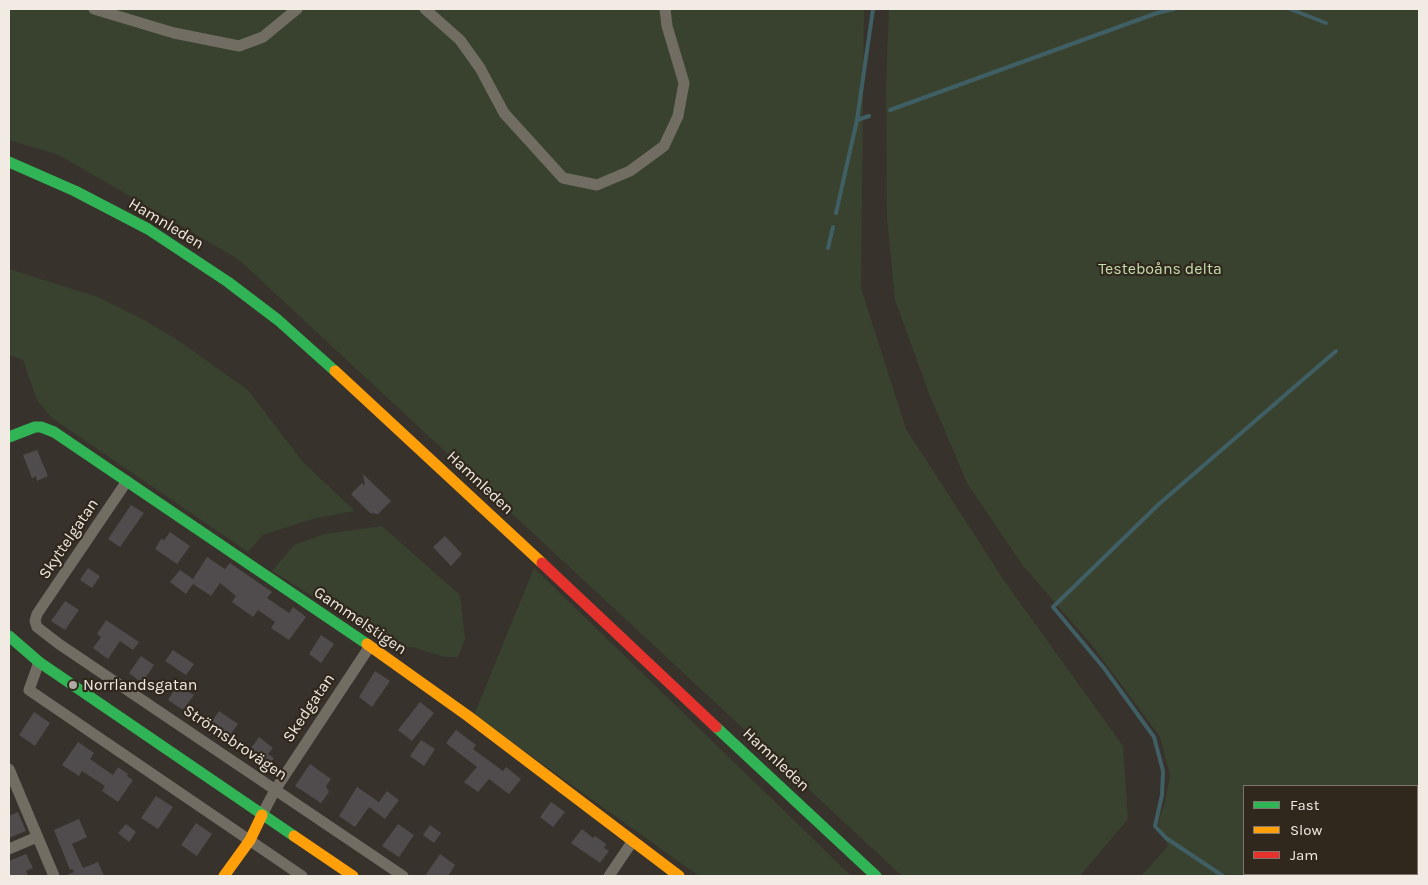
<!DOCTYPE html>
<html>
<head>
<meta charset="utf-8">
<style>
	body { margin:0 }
	#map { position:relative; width:1428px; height:885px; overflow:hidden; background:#37322c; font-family:Karla,sans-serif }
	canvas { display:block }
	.frame { position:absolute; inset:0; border:10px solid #f1ebe4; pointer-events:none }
	.legend { position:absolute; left:1243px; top:785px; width:175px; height:90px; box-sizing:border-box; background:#31281d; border:1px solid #7e766d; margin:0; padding:6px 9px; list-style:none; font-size:15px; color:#f1ebe4 }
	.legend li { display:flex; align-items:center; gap:10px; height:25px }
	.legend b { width:25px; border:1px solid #7e766d }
</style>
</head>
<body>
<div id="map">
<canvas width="1428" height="885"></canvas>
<div class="frame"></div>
<ul class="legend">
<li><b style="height:6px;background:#30b455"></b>Fast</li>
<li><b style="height:6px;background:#ff9f0a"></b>Slow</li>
<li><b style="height:6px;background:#e5322d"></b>Jam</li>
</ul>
</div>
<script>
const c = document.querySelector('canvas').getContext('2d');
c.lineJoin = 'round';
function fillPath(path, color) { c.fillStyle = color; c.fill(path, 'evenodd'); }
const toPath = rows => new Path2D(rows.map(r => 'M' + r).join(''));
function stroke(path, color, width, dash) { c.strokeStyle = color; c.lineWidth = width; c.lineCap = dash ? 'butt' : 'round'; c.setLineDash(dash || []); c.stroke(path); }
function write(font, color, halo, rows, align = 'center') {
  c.font = font + ' Karla,sans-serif'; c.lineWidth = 4.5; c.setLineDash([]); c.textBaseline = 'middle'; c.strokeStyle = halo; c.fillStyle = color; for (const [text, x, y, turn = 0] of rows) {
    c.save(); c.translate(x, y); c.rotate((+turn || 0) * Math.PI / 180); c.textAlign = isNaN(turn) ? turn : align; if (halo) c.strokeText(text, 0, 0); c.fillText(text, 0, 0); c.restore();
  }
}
const green = toPath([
	[9,9,864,9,861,288,906,429,1005,582,1123,746,1128,819,1080,876,902,876,238,259,59,155,9,140],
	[889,9,1419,9,1419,876,1141,876,1168,846,1158,823,1165,802,1170,775,1160,737,1092,645,1023,566,967,483,930,396,895,300,887,218,886,84],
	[1417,786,1417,874,1244,874,1244,786],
	[9,269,98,297,146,321,179,341,248,390,303,462,355,511,312,519,263,535,248,552,52,418,37,400,23,360,9,355],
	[382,526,460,595,465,639,458,657,445,657,416,648,390,644,272,571,294,545,324,534],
	[534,568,842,867,852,876,699,876,474,715]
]);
const stream = toPath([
	[1290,9,1326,23],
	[890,110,1157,13,1174,9],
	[857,120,869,116],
	[836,213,857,120,873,9],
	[828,248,833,227],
	[1223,876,1166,838,1155,826,1162,795,1163,771,1154,737,1104,668,1053,607,1159,504,1336,351]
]);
const building = toPath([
	[37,450,48,476,37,481,36,476,32,478,23,455],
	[363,474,391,501,378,514,370,513,351,494,362,483,365,486],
	[131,505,144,513,120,547,108,539],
	[170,532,190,546,177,564,155,549,161,539,164,540],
	[445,536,462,554,451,566,433,547],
	[207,557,225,569,230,563,272,592,267,598,289,613,293,607,306,617,289,640,271,628,275,622,258,610,253,617,232,602,236,596,220,583,211,596,193,584,186,594,170,582,180,570,193,579],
	[88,568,100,576,92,588,80,580],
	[65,601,79,610,65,630,51,621],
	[106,620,139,642,133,650,120,641,108,659,93,648,101,637,97,634],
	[321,635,334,644,321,663,309,654],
	[173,650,194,664,186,675,165,661],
	[141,656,154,665,142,683,129,673],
	[375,671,390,681,372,707,359,697],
	[178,684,194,695,183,710,168,700],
	[420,702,434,713,412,741,398,730],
	[219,711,238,724,227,739,208,727],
	[34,712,50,723,35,746,19,735],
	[456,730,476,745,473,749,503,771,506,767,521,779,509,794,489,779,478,792,464,782,477,767,446,743],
	[259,737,273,748,268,754,274,758,267,768,247,754],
	[421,740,435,749,424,766,410,756],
	[78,742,94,753,90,759,113,775,118,767,128,774,127,776,133,780,118,802,102,791,105,786,82,771,79,776,62,765],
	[310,764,331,779,326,786,329,792,321,803,295,786],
	[357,787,379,802,387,791,399,800,385,819,369,807,355,827,339,816],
	[156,796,173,807,158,829,141,818],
	[551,802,565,812,553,827,540,817],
	[18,812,26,831,9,838,9,816],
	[79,819,87,837,72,844,83,868,98,862,104,876,64,876,74,872,72,869,70,870,54,830],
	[196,823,212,834,197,856,181,845],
	[126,824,136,832,129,842,118,833],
	[398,824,414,835,399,857,382,846],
	[430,825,441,833,434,843,423,835],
	[582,829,593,838,595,836,606,844,604,848,609,851,600,863,571,843],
	[26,854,33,868,26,871,28,876,9,876,9,861],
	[440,854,455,865,448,876,425,876]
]);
const street = toPath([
	[94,9,174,33,239,46,263,37,297,9],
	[425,9,460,40,480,68,504,113,563,178,597,185,630,171,664,146,678,116,684,83,667,26,665,9],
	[127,481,37,614,35,621,37,627,59,644,403,876],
	[39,662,29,690,302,876],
	[9,769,54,876],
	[262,815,275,790,370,646],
	[9,849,37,837],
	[609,876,632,842]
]);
const fast = toPath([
	[9,162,75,191,148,229,228,282,278,320,335,371],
	[9,437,35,427,41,427,54,432,367,644],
	[9,636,39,662,294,836],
	[716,727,876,876]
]);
const slow = toPath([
	[335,371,542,563],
	[367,644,468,716,679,876],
	[294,836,353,876],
	[224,876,250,840,262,815]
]);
const jam = toPath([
	[542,563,716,727]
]);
const markers = [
	[73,685,5,"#b0aaa4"]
];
const streetNames = [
	["Hamnleden",166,224,31],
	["Hamnleden",480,483,43],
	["Skyttelgatan",69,539,-56],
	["Gammelstigen",360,621,34],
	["Skedgatan",309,708,-56],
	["Strömsbrovägen",235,743,34],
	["Hamnleden",776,760,43]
];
const parkNames = [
	["Testeboåns delta",1160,269]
];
const poiNames = [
	["Norrlandsgatan",83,685]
];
fillPath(green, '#39422f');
stroke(stream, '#405f64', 4);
fillPath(building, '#504c4e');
stroke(street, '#726d63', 11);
stroke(fast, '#30b455', 11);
stroke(slow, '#ff9f0a', 11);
stroke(jam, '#e5322d', 11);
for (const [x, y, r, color] of markers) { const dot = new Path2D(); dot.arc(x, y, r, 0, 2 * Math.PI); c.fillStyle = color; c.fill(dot); stroke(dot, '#31281d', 2); }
write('16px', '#f1ebe4', '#31281d', streetNames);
write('16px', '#c3ddac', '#31281d', parkNames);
write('16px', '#f1ebe4', '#31281d', poiNames, 'left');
</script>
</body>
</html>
